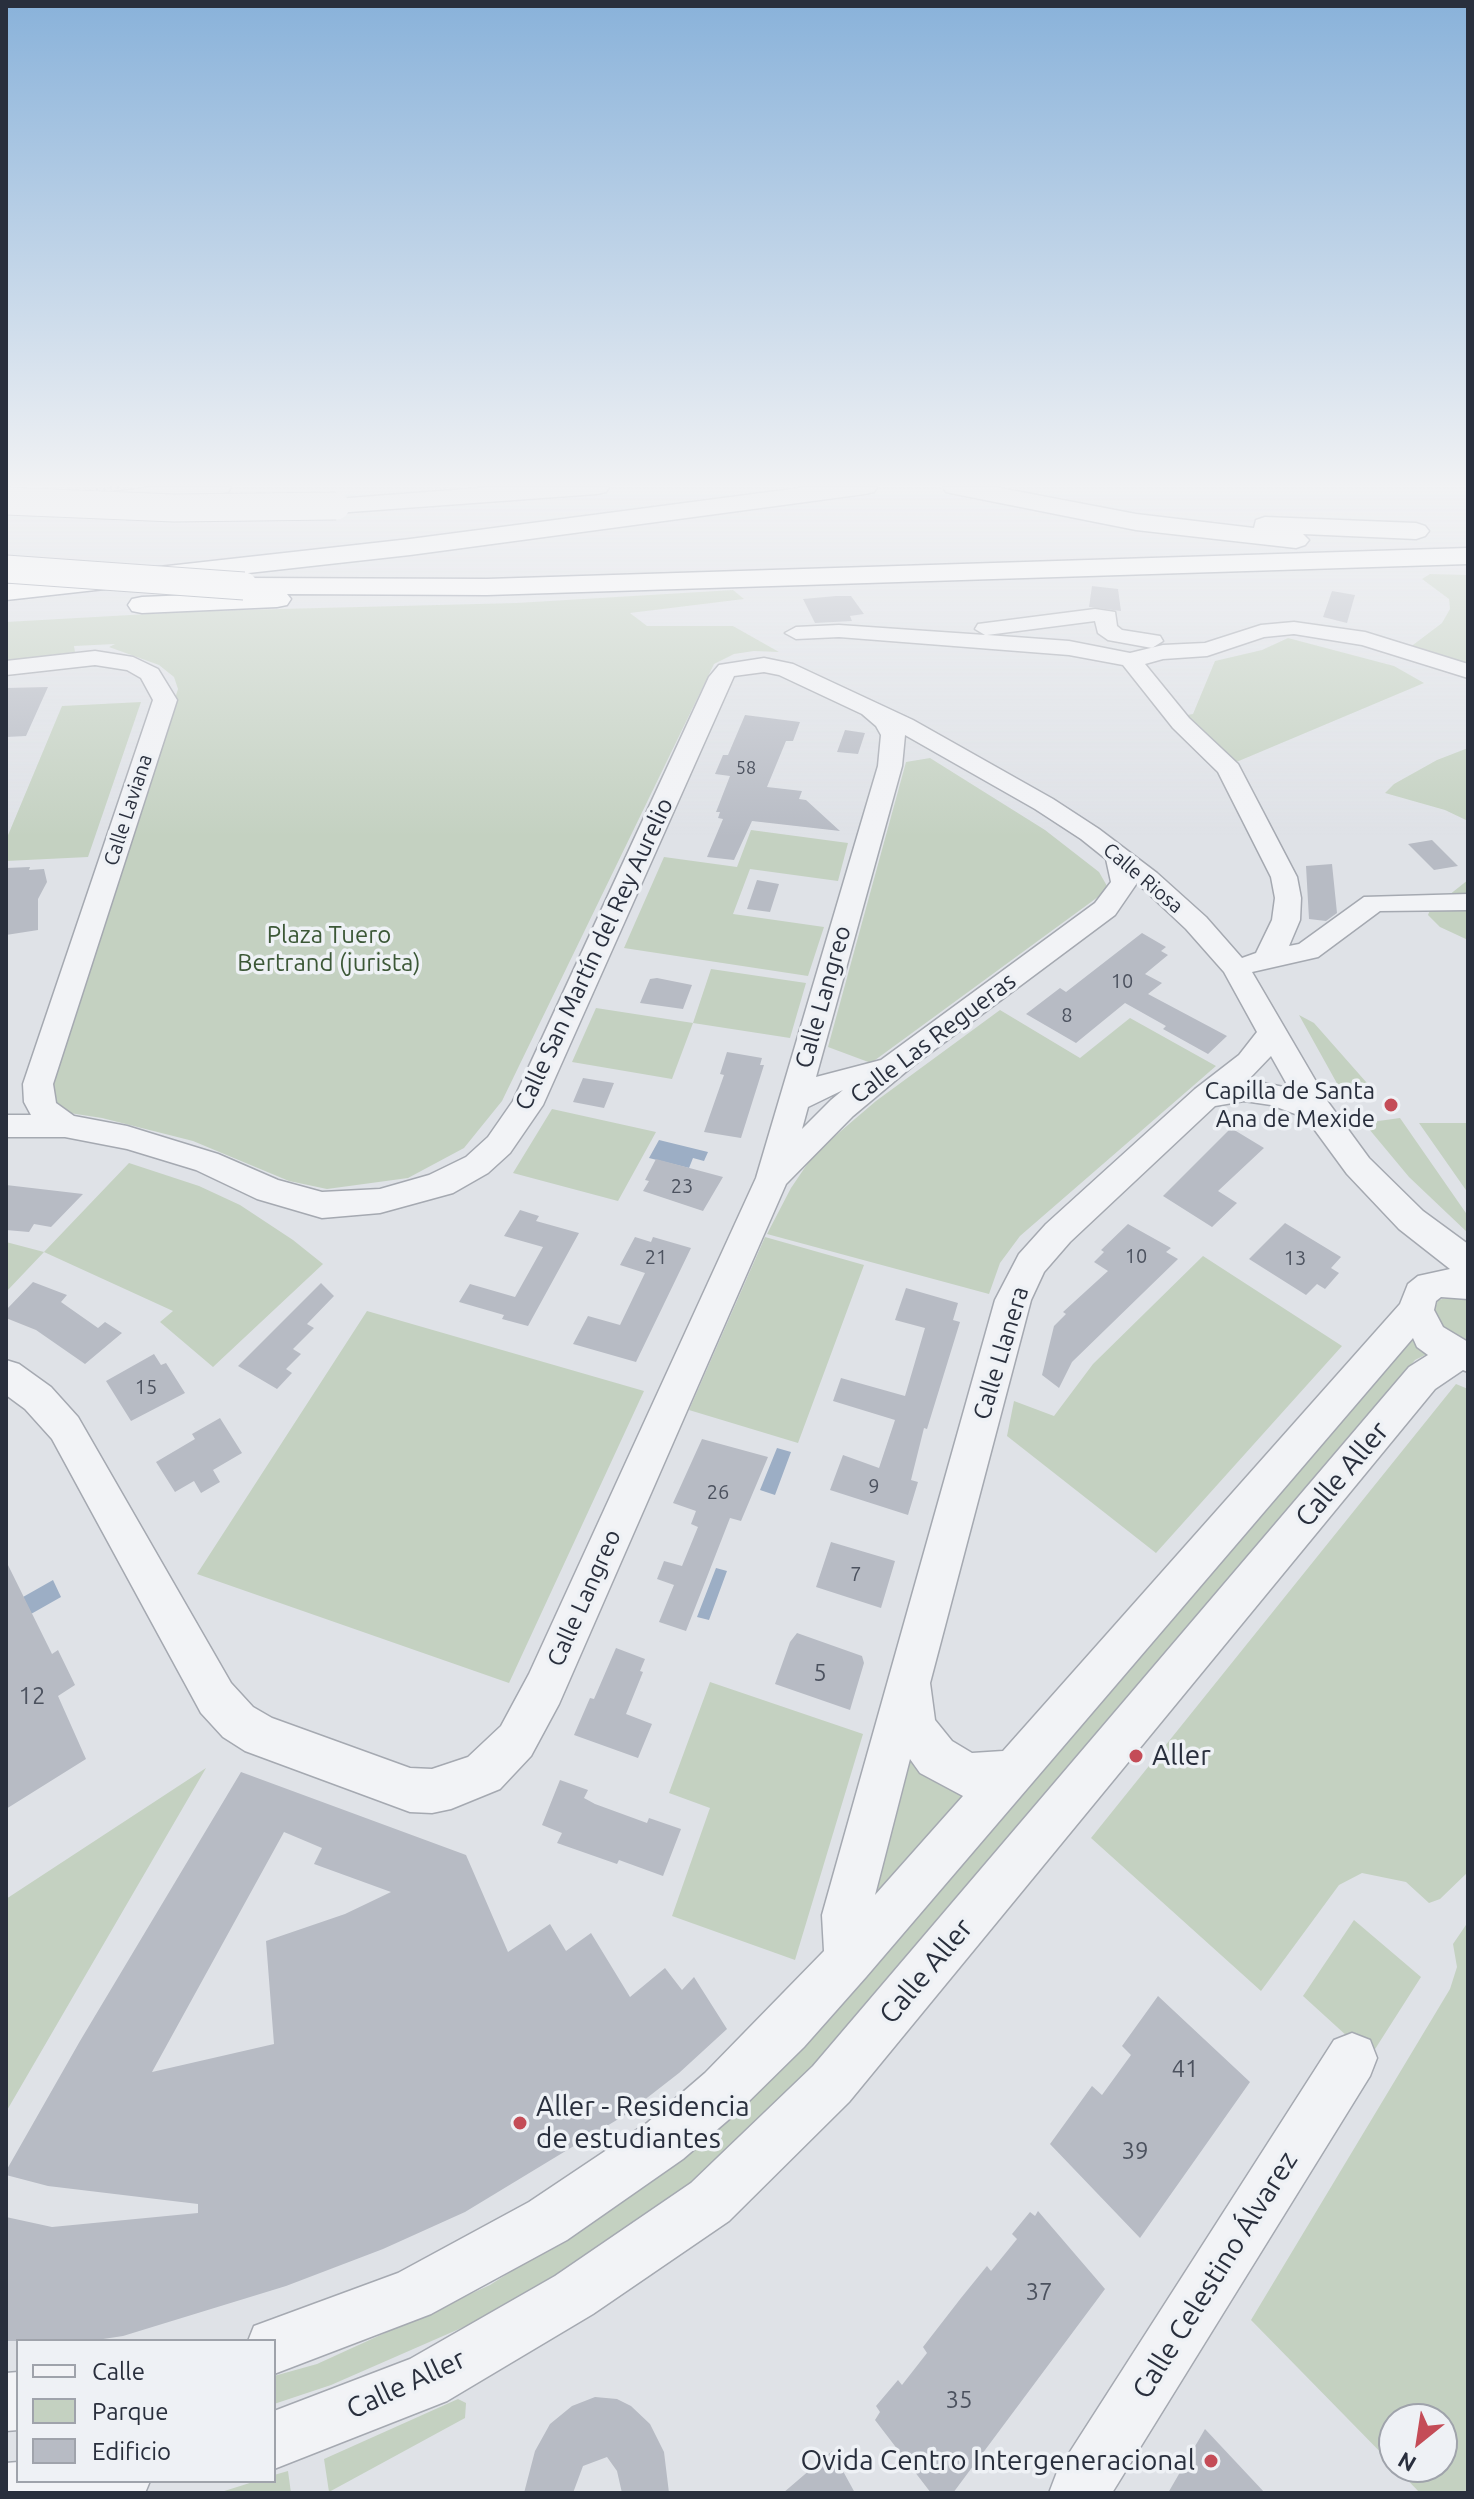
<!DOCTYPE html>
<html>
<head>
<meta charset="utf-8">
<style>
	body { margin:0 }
	#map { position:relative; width:1474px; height:2499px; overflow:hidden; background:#dfe2e7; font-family:Ubuntu,sans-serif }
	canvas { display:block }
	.frame { position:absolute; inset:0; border:8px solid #292f3d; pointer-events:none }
	.legend { position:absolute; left:16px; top:2339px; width:260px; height:144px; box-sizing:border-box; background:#eef1f5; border:2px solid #9fa3ab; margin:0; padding:10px 14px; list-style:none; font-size:24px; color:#292f3d }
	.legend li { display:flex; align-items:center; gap:16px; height:40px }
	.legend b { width:40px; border:2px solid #9fa3ab }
	.north { position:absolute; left:1378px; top:2403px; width:80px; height:80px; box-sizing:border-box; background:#eef1f5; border:2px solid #9fa3ab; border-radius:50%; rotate:210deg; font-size:22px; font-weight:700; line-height:32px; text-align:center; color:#292f3d }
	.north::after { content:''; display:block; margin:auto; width:28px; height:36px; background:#c44c57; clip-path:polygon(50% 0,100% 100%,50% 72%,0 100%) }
</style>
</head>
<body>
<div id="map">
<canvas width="1474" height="2499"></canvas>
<div class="frame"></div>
<ul class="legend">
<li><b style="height:10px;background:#f2f3f6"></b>Calle</li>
<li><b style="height:22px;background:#c4d1c1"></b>Parque</li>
<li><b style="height:22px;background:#b7bbc4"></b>Edificio</li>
</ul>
<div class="north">N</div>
</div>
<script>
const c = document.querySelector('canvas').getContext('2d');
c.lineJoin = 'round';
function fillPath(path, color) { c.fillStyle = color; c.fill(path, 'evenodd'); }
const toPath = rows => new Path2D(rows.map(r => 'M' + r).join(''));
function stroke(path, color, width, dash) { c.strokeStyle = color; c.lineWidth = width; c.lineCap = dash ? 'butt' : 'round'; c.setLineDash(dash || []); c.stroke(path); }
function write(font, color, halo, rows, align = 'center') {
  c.font = font + ' Ubuntu,sans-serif'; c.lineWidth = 7; c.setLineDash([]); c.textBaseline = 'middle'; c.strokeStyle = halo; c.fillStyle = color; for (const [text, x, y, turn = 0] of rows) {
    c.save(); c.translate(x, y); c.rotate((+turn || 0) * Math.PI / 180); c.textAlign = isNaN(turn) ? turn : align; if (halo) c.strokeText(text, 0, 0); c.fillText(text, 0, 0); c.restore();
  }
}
const green = toPath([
	[1430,574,1468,575,1468,667,1409,648,1442,623,1450,609,1449,599,1422,579],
	[733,590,744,599,630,613,647,626,733,626,779,652,754,651,734,654,714,664,502,1101,464,1148,408,1178,327,1189,289,1181,193,1141,102,1118,63,1112,52,1100,52,1084,178,689,174,677,159,665,109,647,115,644,74,646,75,652,6,661,6,622,201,611,516,603],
	[1288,638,1394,666,1424,683,1234,763,1187,715,1193,714,1215,661,1262,650],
	[141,702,88,857,6,861,6,840,62,706],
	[1468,748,1468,821,1445,810,1385,793,1394,784,1437,760],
	[930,758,1045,830,1099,872,1107,886,1102,894,871,1063,828,1047,906,762],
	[751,830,848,843,838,881,750,869,733,914,824,927,808,976,624,948,664,857,737,867],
	[1468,880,1468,940,1440,927,1428,915,1430,910],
	[711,969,806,983,790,1038,693,1023,672,1079,572,1062,596,1008,693,1023],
	[1000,1010,1080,1058,1130,1018,1216,1066,1020,1236,1000,1263,989,1294,767,1234,791,1188,814,1154,876,1101],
	[1299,1015,1314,1023,1374,1091,1351,1099,1344,1096],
	[552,1109,656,1132,618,1201,513,1173],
	[1400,1118,1468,1216,1468,1233,1409,1177,1364,1123],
	[1419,1123,1468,1123,1468,1193],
	[129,1163,199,1186,240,1205,293,1240,323,1264,213,1367,160,1322,173,1311,44,1252,6,1292,6,1242,44,1252],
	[765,1237,864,1265,798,1443,689,1410],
	[1203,1256,1342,1346,1156,1553,1007,1436,1014,1401,1054,1416,1093,1364],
	[1461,1295,1468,1298,1468,1347,1446,1338,1432,1318,1438,1300],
	[367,1311,644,1391,509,1683,197,1574],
	[1413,1334,1431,1352,1415,1360,815,2071,680,2194,498,2312,331,2385,274,2404,274,2376,317,2364,490,2285,663,2173],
	[1456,1384,1468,1389,1468,1872,1440,1899,1429,1903,1406,1882,1362,1873,1339,1885,1261,1991,1091,1838],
	[710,1682,863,1734,795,1960,672,1916,710,1808,669,1793],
	[906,1735,968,1790,863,1912],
	[206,1768,6,2112,6,1899],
	[1354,1920,1421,1977,1370,2057,1303,1996],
	[1468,1922,1468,2493,1420,2493,1395,2467,1442,2467,1442,2419,1394,2419,1394,2466,1251,2320,1450,1989,1457,1967,1453,1944],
	[458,2399,466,2403,465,2418,329,2492,324,2459],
	[288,2471,291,2493,218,2493,256,2481,274,2481,274,2475]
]);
const water = toPath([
	[659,1140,708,1152,704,1161,693,1158,689,1168,649,1158],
	[777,1448,791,1452,775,1495,760,1490],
	[716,1568,727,1571,709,1620,697,1617],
	[53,1580,61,1597,31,1614,23,1597]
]);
const building = toPath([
	[1092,586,1118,589,1121,611,1089,607],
	[1332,591,1355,595,1347,623,1323,617],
	[836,596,851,596,864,614,850,616,852,621,815,623,803,599],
	[48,687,26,736,6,737,6,688],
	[745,715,800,722,793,741,786,741,767,787,802,791,799,799,806,800,840,831,752,821,734,860,707,857,723,819,718,818,720,812,716,812,730,776,715,774,723,755,728,755],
	[845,730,865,733,858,754,837,752],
	[1432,840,1458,866,1434,870,1408,844],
	[1332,864,1337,913,1326,921,1309,919,1306,866],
	[30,867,29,870,44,869,47,882,38,899,38,930,6,935,6,868],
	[757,880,779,884,770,912,747,909],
	[1142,933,1166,947,1161,951,1168,955,1145,974,1162,983,1148,994,1227,1036,1208,1054,1163,1029,1166,1026,1125,1003,1076,1043,1026,1014,1060,988,1066,992],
	[657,978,692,985,683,1009,640,1003,650,979],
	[727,1052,762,1058,760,1065,764,1065,741,1138,704,1132,724,1075,720,1074],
	[583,1078,614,1083,604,1108,573,1102],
	[1231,1128,1264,1148,1218,1191,1237,1203,1212,1227,1163,1196],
	[656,1159,723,1177,703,1211,643,1191,649,1181,645,1180],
	[6,1185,83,1194,51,1227,34,1224,29,1232,6,1230],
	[520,1210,539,1216,536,1221,579,1233,528,1326,502,1319,504,1315,459,1302,470,1284,515,1297,543,1247,504,1236],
	[1285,1223,1341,1257,1331,1268,1339,1273,1325,1289,1317,1284,1306,1295,1249,1259],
	[1128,1224,1171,1248,1166,1252,1178,1259,1072,1362,1059,1388,1042,1375,1054,1326,1066,1314,1063,1312,1108,1271,1094,1262,1104,1252,1101,1250],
	[635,1237,651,1242,653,1237,691,1248,636,1362,573,1344,588,1316,620,1325,645,1273,620,1265],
	[33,1282,67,1295,61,1302,98,1328,105,1322,122,1333,85,1364,36,1330,6,1318,6,1310],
	[321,1283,334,1296,307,1324,314,1328,293,1349,301,1354,286,1369,292,1373,277,1389,238,1366],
	[906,1288,958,1303,953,1320,960,1322,927,1429,924,1428,911,1480,918,1482,908,1515,830,1490,843,1455,879,1468,895,1420,833,1401,841,1378,905,1396,925,1328,895,1320],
	[154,1354,161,1365,166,1363,185,1393,131,1421,106,1381],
	[220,1418,242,1453,213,1470,220,1482,201,1493,194,1481,175,1492,156,1462,195,1439,192,1434],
	[702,1439,768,1457,741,1521,730,1518,686,1631,659,1622,674,1585,657,1579,664,1561,682,1566,698,1527,691,1524,696,1511,673,1503],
	[831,1542,895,1561,881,1608,816,1587],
	[6,1561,52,1654,58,1650,75,1685,58,1696,86,1759,6,1809],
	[797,1633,862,1656,864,1663,850,1710,775,1684,790,1642],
	[616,1648,645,1659,640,1671,643,1672,626,1714,652,1724,638,1758,574,1735,590,1698,594,1699],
	[241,1772,466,1855,508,1952,550,1924,566,1951,591,1933,630,1997,665,1968,682,1990,694,1977,727,2029,679,2073,625,2115,465,2212,383,2249,286,2286,123,2336,90,2341,6,2341,6,2217,52,2227,198,2213,198,2204,48,2186,6,2175,6,2171,80,2041],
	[284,1832,322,1848,314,1864,391,1892,345,1914,266,1941,274,2044,152,2072],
	[560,1780,588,1790,584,1798,595,1804,647,1823,649,1818,681,1829,663,1876,619,1860,617,1864,557,1843,562,1833,542,1825],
	[1158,1996,1250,2082,1140,2238,1050,2144,1092,2086,1102,2095,1131,2055,1122,2046],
	[1038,2211,1105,2289,953,2493,931,2493,875,2420,880,2412,876,2406,898,2380,902,2385,927,2353,923,2347,961,2298,987,2266,991,2271,1017,2239,1012,2234,1030,2212,1035,2216],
	[595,2397,617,2399,631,2406,650,2424,664,2452,669,2493,622,2493,617,2471,607,2457,583,2466,573,2493,524,2493,535,2451,550,2424,572,2406],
	[1205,2429,1265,2493,1168,2493],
	[832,2451,855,2493,783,2493]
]);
const minor = toPath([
	[1095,609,1115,612,1117,626,1122,630,1160,636,1163,641,1152,648,1108,640,1098,633,1095,621,987,635,1069,641,1130,653,1163,645,1205,643,1261,625,1294,622,1365,632,1468,664,1468,678,1362,645,1294,634,1264,637,1207,656,1163,659,1145,664,1189,718,1238,764,1297,877,1301,898,1300,920,1289,946,1299,944,1364,897,1468,894,1468,910,1380,911,1318,957,1252,972,1328,1102,1369,1158,1423,1211,1468,1244,1468,1299,1441,1297,1436,1301,1434,1310,1443,1327,1468,1342,1468,1372,1463,1370,1435,1389,849,2102,729,2221,593,2314,447,2401,274,2469,274,2411,410,2359,555,2276,691,2183,813,2066,1409,1367,1428,1355,1417,1347,1413,1338,866,1977,804,2047,741,2109,683,2159,567,2240,431,2314,274,2374,274,2341,248,2341,254,2326,398,2273,529,2202,647,2123,705,2073,824,1951,822,1915,995,1300,1019,1254,1046,1224,1195,1089,1239,1055,1257,1032,1224,972,1186,929,1137,883,1115,915,914,1065,853,1116,786,1184,559,1704,531,1756,500,1789,451,1809,432,1813,410,1812,245,1751,223,1737,201,1713,52,1439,25,1409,6,1395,6,1360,19,1364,51,1387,78,1417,231,1683,253,1707,272,1718,410,1768,432,1769,468,1757,501,1726,529,1674,756,1178,878,766,881,735,876,726,862,714,779,675,764,672,734,676,543,1105,510,1153,488,1173,453,1193,380,1213,322,1218,257,1199,196,1170,127,1149,65,1137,6,1137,6,1115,31,1115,24,1102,23,1084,153,700,141,678,127,670,95,665,6,675,6,661,95,651,133,657,158,669,177,700,53,1084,56,1103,74,1116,127,1126,218,1154,278,1180,322,1192,380,1189,429,1175,466,1157,488,1137,513,1101,709,677,719,665,764,658,793,664,913,720,1053,799,1099,829,1157,873,1206,917,1242,958,1256,953,1272,920,1275,898,1271,877,1218,772,1173,728,1123,665,1069,655,839,637,796,639,785,633,796,627,839,625,985,635,975,629,978,624,1095,609],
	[905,735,1035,809,1081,839,1106,859,1111,882,1095,903,881,1060,816,1077,902,766,905,735],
	[1271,1056,1289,1088,1248,1080,1271,1056],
	[843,1090,831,1100,802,1129,808,1107,843,1090],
	[1244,1101,1271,1105,1306,1118,1347,1174,1399,1229,1450,1269,1418,1276,1408,1284,1400,1304,1003,1751,972,1753,952,1741,935,1720,930,1683,1031,1300,1044,1272,1070,1242,1215,1106,1244,1101],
	[910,1759,920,1773,963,1796,875,1895,910,1759],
	[1352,2033,1370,2040,1377,2058,1370,2076,1112,2493,1049,2493,1057,2472,1334,2040,1352,2033],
	[18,2372,18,2430,6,2431,6,2373,18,2372],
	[18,2462,18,2481,150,2481,145,2493,6,2493,6,2463,18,2462]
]);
const highway = toPath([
	[153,487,231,487,228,492,219,494,98,508,89,506,86,501,89,496,98,494,153,487],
	[492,487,609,487,606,492,597,494,336,513,327,511,324,506,327,501,336,499,492,487],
	[807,487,877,487,874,492,865,494,410,555,6,600,6,584,410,539,807,487],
	[943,487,995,487,1136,514,1254,528,1256,520,1265,517,1416,523,1425,526,1429,531,1425,536,1416,539,1303,534,1309,540,1305,545,1296,548,1136,530,955,494,946,492,943,487],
	[1468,548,1468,564,487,595,287,594,291,599,287,605,277,607,142,613,132,611,128,605,132,599,142,597,238,593,231,586,235,580,244,578,487,579,1468,548]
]);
const rail = toPath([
	[6,502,122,487]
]);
const highwayBridge = toPath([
	[6,501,174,508,336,506],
	[6,569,244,586]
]);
const markers = [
	[1391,1105,8,"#c44c57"],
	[1136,1756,8,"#c44c57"],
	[520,2123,8,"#c44c57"],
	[1211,2461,8,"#c44c57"]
];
const farNumbernames = [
	["58",746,768]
];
const farStreetnames = [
	["Calle Laviana",128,810,-72],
	["Calle Riosa",1143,878,40]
];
const numberNames = [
	["10",1122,981],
	["8",1067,1015],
	["23",682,1186],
	["10",1136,1256],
	["21",656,1257],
	["13",1295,1258],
	["15",146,1387],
	["9",874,1486],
	["26",718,1492],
	["7",856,1574]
];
const parkNames = [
	["Plaza Tuero",329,935],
	["Bertrand (jurista)",329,963]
];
const streetNames = [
	["Calle San Martín del Rey Aurelio",594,954,-65],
	["Calle Langreo",823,997,-74],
	["Calle Las Regueras",933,1038,-37],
	["Calle Llanera",1001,1353,-73],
	["Calle Langreo",584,1598,-66]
];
const poiNames = [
	["Capilla de Santa",1375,1091],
	["Ana de Mexide",1375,1119]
];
const nearNumbernames = [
	["5",820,1673],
	["12",32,1696],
	["41",1185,2069],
	["39",1135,2151],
	["37",1039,2292],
	["35",959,2400]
];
const nearStreetnames = [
	["Calle Aller",1342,1474,-50],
	["Calle Aller",926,1971,-50],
	["Calle Celestino Álvarez",1215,2275,-58],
	["Calle Aller",406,2384,-25]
];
const nearPoinames = [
	["Aller",1152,1756],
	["Aller - Residencia",536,2107],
	["de estudiantes",536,2139],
	["Ovida Centro Intergeneracional",1195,2461,"right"]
];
fillPath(green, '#c4d1c1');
fillPath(water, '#9caec5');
fillPath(building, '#b7bbc4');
stroke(minor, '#a5a9b1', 3);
stroke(highway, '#888f9d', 3);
fillPath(minor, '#f2f3f6');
fillPath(highway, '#fff');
stroke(rail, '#7a8190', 4, [2, 5]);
stroke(highwayBridge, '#888f9d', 29, []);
stroke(highwayBridge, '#fff', 27);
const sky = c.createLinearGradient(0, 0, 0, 837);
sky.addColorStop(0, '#89b2da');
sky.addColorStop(0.58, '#f1f2f4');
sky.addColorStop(1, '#f1f2f400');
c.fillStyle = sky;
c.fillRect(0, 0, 1474, 837);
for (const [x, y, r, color] of markers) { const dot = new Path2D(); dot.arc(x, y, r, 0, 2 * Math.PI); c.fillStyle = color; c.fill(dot); stroke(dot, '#eef1f5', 3); }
write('18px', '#4c525f', null, farNumbernames);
write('20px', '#292f3d', '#eef1f5', farStreetnames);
write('20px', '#4c525f', null, numberNames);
write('24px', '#3c5837', '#eef1f5', parkNames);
write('24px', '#292f3d', '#eef1f5', streetNames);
write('24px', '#292f3d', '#eef1f5', poiNames, 'right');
write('24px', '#4c525f', null, nearNumbernames);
write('28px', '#292f3d', '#eef1f5', nearStreetnames);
write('28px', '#292f3d', '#eef1f5', nearPoinames, 'left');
</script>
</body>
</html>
